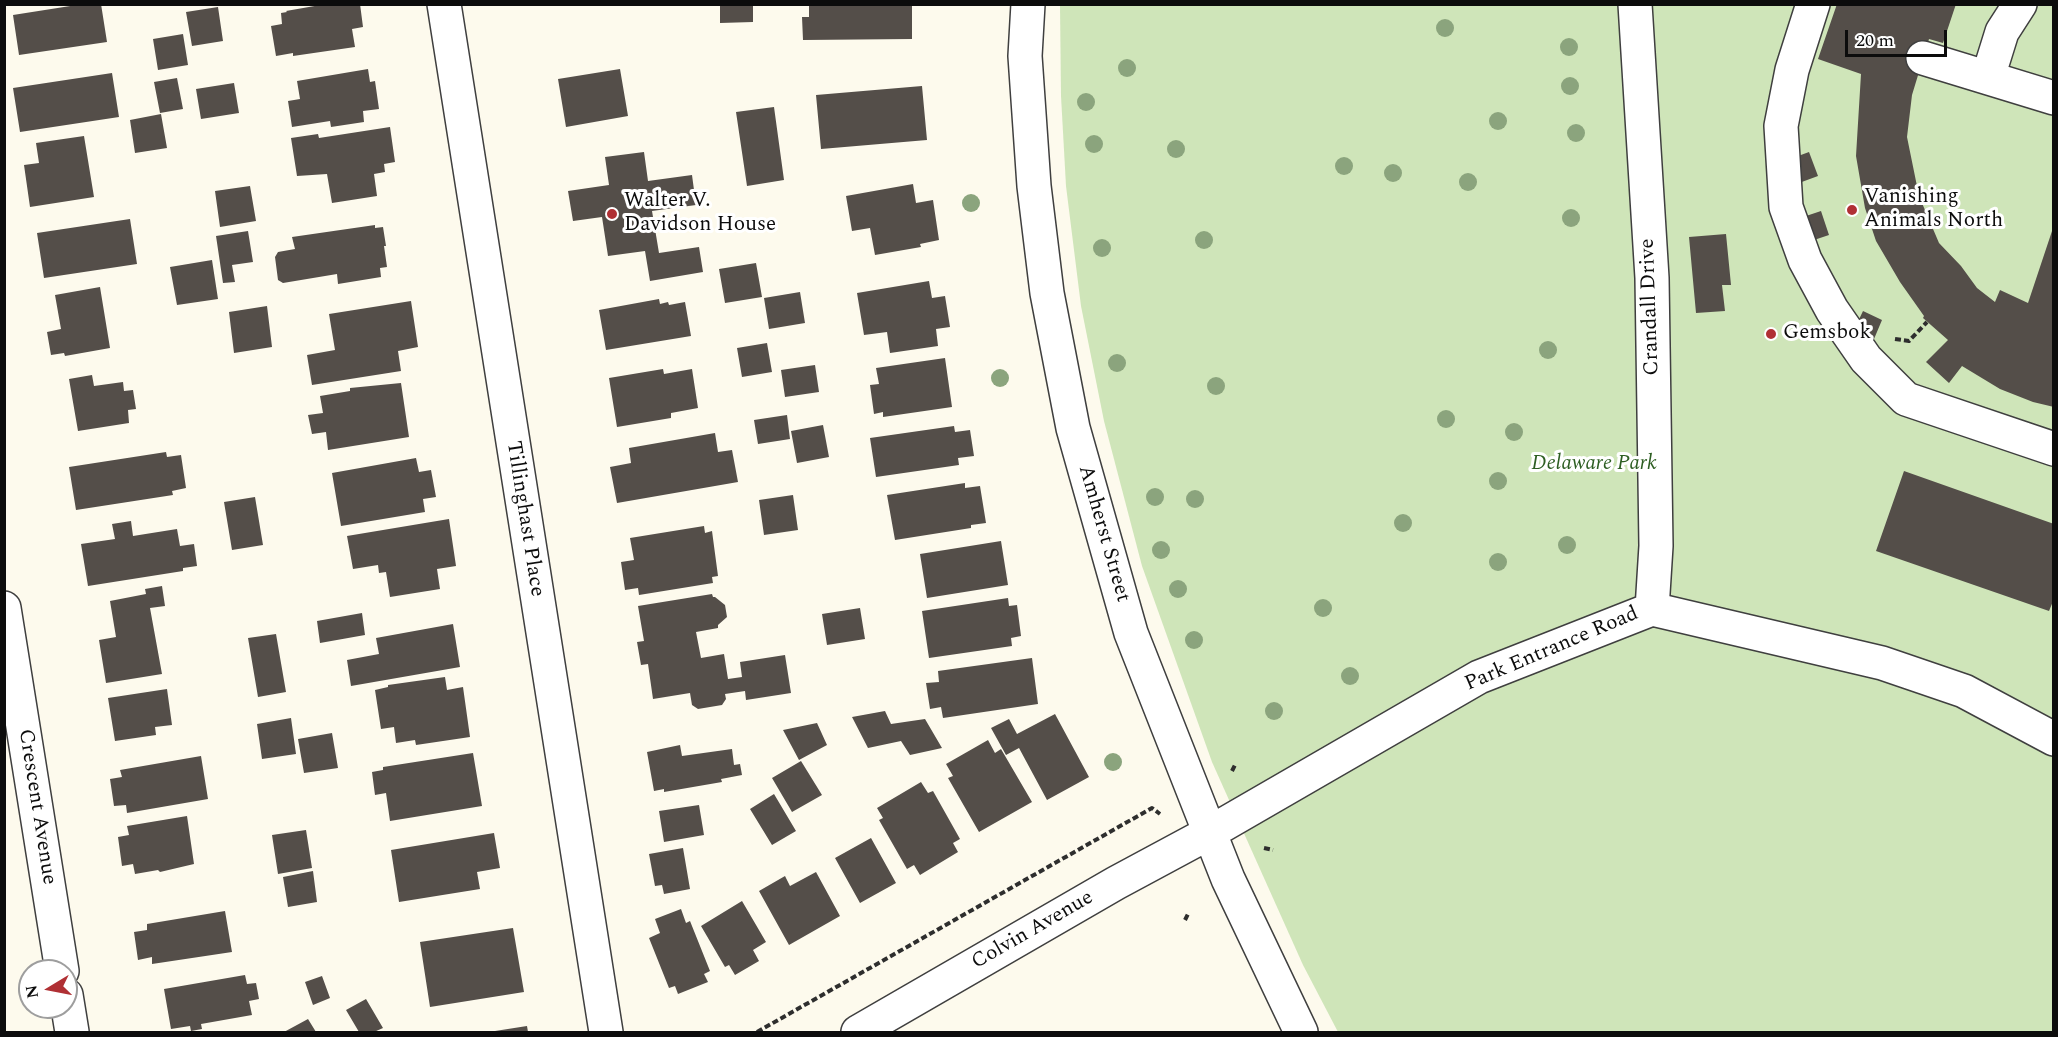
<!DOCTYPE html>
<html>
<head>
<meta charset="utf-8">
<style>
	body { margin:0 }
	#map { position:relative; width:2058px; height:1037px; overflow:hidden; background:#fdfaed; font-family:Spectral,serif }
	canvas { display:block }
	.frame { position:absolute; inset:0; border:6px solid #0c0c0c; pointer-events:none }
	.north { position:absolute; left:18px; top:959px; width:60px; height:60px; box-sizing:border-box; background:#fff; border:2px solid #9e9e9e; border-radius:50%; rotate:260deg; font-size:16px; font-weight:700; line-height:24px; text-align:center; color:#0c0c0c }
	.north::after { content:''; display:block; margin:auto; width:21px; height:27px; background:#b03034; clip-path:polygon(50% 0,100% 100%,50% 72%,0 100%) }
	.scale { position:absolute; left:1845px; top:30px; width:102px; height:27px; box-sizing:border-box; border:3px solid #0c0c0c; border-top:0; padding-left:8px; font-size:18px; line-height:21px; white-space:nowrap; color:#0c0c0c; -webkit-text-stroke:4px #fff; paint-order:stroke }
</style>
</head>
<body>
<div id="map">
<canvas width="2058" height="1037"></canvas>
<div class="frame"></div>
<div class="north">N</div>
<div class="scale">20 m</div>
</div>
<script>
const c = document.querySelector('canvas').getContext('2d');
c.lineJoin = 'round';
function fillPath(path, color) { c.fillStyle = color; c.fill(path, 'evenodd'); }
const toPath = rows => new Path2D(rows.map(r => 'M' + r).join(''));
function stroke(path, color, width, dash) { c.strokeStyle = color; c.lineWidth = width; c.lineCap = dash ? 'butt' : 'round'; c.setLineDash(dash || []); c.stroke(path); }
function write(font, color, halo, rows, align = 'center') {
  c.font = font + ' Spectral,serif'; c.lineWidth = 6; c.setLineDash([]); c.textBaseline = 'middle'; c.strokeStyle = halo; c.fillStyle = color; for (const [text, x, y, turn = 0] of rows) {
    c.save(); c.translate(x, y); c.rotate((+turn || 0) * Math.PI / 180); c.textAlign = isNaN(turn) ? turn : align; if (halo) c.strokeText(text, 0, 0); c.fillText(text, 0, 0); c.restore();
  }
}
const green = toPath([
	[1060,5,2053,5,2053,1032,1338,1032,1303,965,1212,762,1142,566,1104,421,1081,306,1066,186,1061,96]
]);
const building = toPath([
	[83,4,101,4,107,42,19,55,13,15],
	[326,4,360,4,363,27,352,29,355,47,293,56,293,53,276,56,271,26,282,24,281,13,287,12,286,11],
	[720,4,753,4,753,22,720,23],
	[809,4,912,4,912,39,803,40,802,17,809,17],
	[1837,4,1956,4,1943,43,1929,39,1912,95,1907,137,1919,196,1939,243,1961,266,1977,288,1995,302,2000,290,2028,303,2054,225,2054,407,2033,402,2000,389,1962,366,1949,383,1926,362,1948,340,1923,318,1924,316,1900,282,1876,241,1865,208,1856,156,1861,74,1818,59],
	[218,7,223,41,192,46,186,12],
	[183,34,188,65,158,70,153,39],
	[368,69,370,82,375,81,379,109,363,111,364,122,331,127,330,121,292,127,288,101,300,99,297,81],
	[620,69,628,116,566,127,558,79],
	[112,73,119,117,20,132,13,88],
	[177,78,183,109,160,113,154,82],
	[234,83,239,113,201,119,196,89],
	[922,86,927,140,821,149,816,95],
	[774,107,784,180,747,186,736,112],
	[161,114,167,148,135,153,130,120],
	[390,127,395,162,384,164,385,172,374,174,377,196,332,203,327,174,297,176,291,138,318,134,319,138],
	[84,136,94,197,30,207,24,165,39,163,36,143],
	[644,152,648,181,692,175,696,205,652,211,659,253,699,247,703,272,650,281,645,251,608,256,602,217,573,221,568,191,609,185,605,157],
	[1809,152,1818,176,1799,183,1790,159],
	[913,184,916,203,933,200,939,240,920,244,921,247,875,255,870,228,852,231,846,196],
	[250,186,256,221,220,227,215,191],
	[1821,211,1829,235,1811,241,1803,217],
	[130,219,137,264,44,278,37,233],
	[375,225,375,228,383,227,386,246,384,246,387,267,380,268,381,277,338,284,337,274,283,283,278,280,275,257,278,252,295,249,292,237],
	[248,231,253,262,232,265,235,282,223,283,216,236],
	[1726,234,1731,285,1722,285,1725,311,1696,313,1689,237],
	[212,260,218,299,177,305,170,267],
	[756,263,762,297,725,303,719,269],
	[929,281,932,298,945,296,950,327,936,329,938,346,890,353,887,332,864,335,857,293],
	[100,287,110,348,65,356,64,353,51,355,47,332,61,329,55,295],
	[800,292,805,323,769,329,764,298],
	[659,299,660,304,668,302,669,305,685,302,691,336,606,350,599,310],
	[411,301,418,347,398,351,401,371,312,385,307,355,335,350,329,314],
	[267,306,272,347,234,353,229,312],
	[1863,311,1882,320,1874,339,1854,330],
	[767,343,772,372,742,377,737,348],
	[945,358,952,407,883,417,883,412,874,414,870,385,879,384,876,368],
	[815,365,819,392,785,397,781,370],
	[663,369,664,374,692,369,698,408,671,413,671,418,617,427,609,378],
	[92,375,94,386,123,382,124,391,133,390,136,409,128,410,129,423,78,431,69,379],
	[401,383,409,437,328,450,326,432,312,434,308,415,323,413,320,396,350,391,350,388],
	[787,415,790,439,758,444,754,420],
	[823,425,829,457,797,463,791,431],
	[954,426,955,432,970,430,974,456,958,458,959,465,876,477,870,438],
	[715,433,718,452,732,450,738,482,617,503,610,467,631,463,629,448],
	[166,452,167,457,181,455,186,488,172,491,173,495,76,510,69,467],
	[416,458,419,472,431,470,436,497,423,499,425,512,341,526,332,473],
	[1904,471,2054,524,2054,599,2049,611,1876,551],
	[965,483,965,488,980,486,986,523,971,525,971,528,895,540,887,495],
	[793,495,798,530,764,535,759,500],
	[255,497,263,545,232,550,224,502],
	[449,519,456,566,437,569,440,589,390,597,386,572,379,573,378,565,353,569,347,536],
	[131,521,133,536,177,529,180,546,194,544,197,566,183,568,183,571,88,586,81,544,115,539,112,524],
	[704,526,705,533,712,531,718,576,712,577,713,583,639,595,638,588,625,590,621,562,634,560,630,538],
	[1001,541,1008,585,927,598,920,554],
	[162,586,165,606,150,608,162,674,106,683,99,640,116,637,110,601,146,594,145,589],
	[712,594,713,597,715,597,725,605,727,617,718,625,718,628,696,632,701,658,724,654,728,679,742,677,740,662,785,655,791,693,746,700,745,691,725,694,726,699,722,705,698,709,692,705,690,693,653,699,648,664,641,665,637,642,644,641,638,606],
	[1008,598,1009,606,1017,605,1021,636,1011,638,1012,646,929,658,922,611],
	[860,608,865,639,827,645,822,614],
	[362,613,365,635,320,643,317,621],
	[453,624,460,667,351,686,347,660,379,654,376,638],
	[276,634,286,692,258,697,248,638],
	[1032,658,1038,704,943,718,941,707,930,709,926,683,939,682,938,671],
	[445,677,447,690,463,687,470,737,416,745,415,740,396,743,394,727,381,729,375,690,388,687,388,685],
	[167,689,172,725,155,727,156,735,115,741,108,698],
	[885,711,891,724,925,719,942,748,910,755,901,741,868,748,852,717],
	[1055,714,1089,777,1047,800,1019,748,1006,755,991,728,1009,719,1017,734],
	[291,718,296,754,262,759,257,724],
	[817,723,827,745,799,760,783,730],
	[332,733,338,768,304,773,298,739],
	[988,740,995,753,1001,749,1032,802,979,832,948,778,953,776,946,764],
	[680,745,682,756,732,749,734,765,740,764,742,775,721,779,722,782,664,792,664,789,654,791,647,752],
	[473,753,482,806,390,821,386,793,375,795,372,772,383,770,383,767],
	[201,756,208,799,127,813,126,805,114,806,110,779,122,777,120,770],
	[801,761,822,795,792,812,772,778],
	[921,782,928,793,933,791,960,839,953,843,958,852,920,875,914,865,907,869,879,820,883,818,877,808],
	[774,794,796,831,772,845,750,809],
	[699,805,704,835,664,842,659,811],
	[187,816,194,864,160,872,158,870,135,874,133,864,122,866,118,837,129,835,127,826],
	[306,830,312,868,278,874,272,835],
	[494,833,500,868,477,872,480,889,399,902,391,850],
	[871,838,896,883,860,903,835,858],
	[683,848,690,889,664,894,662,885,655,886,649,854],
	[313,871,317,902,288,907,283,877],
	[816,872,840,916,789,945,759,891,785,876,790,886],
	[742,901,766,942,753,950,759,961,735,975,729,965,725,967,701,926],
	[681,909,686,923,690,921,710,971,704,974,708,982,678,994,675,986,669,988,649,938,660,933,655,919],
	[225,911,232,952,152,964,152,957,138,960,134,932,147,930,147,924],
	[513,928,524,992,430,1007,420,942],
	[245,975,247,984,256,983,259,999,249,1001,252,1015,201,1024,202,1029,191,1031,190,1026,171,1029,164,989],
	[322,976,330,998,313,1005,305,982],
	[366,999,383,1028,374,1032,359,1032,346,1010],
	[308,1019,316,1032,284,1032],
	[527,1026,528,1032,495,1032,495,1031]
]);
const path = toPath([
	[1895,339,1909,341,1927,322],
	[1232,771,1235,765],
	[1264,848,1273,850],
	[1185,920,1188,914],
	[757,1032,1152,808,1160,814]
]);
const minor = toPath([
	[444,4,606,1032],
	[1028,4,1025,56,1034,186,1047,293,1073,428,1131,633,1228,879,1301,1032],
	[1635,4,1652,278,1656,546,1652,609],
	[1813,4,1792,70,1781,126,1786,207,1805,260,1832,310,1866,359,1906,399,2054,449],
	[1923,58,2054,98],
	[1988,77,2002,32,2020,4],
	[4,608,62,971],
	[66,995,72,1032],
	[858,1032,1116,883,1209,833,1479,677,1652,609,1882,663,1964,691,2054,739]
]);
const trees = [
	[1445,28],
	[1569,47],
	[1127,68],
	[1570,86],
	[1086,102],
	[1498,121],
	[1576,133],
	[1094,144],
	[1176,149],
	[1344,166],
	[1393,173],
	[1468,182],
	[971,203],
	[1571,218],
	[1204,240],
	[1102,248],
	[1548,350],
	[1117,363],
	[1000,378],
	[1216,386],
	[1446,419],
	[1514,432],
	[1498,481],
	[1155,497],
	[1195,499],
	[1403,523],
	[1567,545],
	[1161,550],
	[1498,562],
	[1178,589],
	[1323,608],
	[1194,640],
	[1350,676],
	[1274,711],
	[1113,762]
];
const markers = [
	[1852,210,6,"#b03034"],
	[612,214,6,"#b03034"],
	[1771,334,6,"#b03034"]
];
const poiNames = [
	["Vanishing",1864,198],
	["Animals North",1864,222],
	["Walter V.",624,202],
	["Davidson House",624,226],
	["Gemsbok",1783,334]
];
const streetNames = [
	["Crandall Drive",1651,307,-92],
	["Tillinghast Place",524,519,81],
	["Amherst Street",1103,534,74],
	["Park Entrance Road",1552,650,-23],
	["Crescent Avenue",36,807,81],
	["Colvin Avenue",1033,931,-30]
];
const parkNames = [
	["Delaware Park",1594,465]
];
fillPath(green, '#cfe5b9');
fillPath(building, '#544e49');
stroke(minor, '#3f3f3f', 36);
stroke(path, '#2e2e2e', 4, [6, 3]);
stroke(minor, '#fff', 33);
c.fillStyle = '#8ba47d';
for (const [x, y] of trees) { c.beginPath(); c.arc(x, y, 9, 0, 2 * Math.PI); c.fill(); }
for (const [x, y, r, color] of markers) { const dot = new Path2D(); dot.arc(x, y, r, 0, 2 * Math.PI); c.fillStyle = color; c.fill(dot); stroke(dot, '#fff', 2); }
write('21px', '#0c0c0c', '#fff', poiNames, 'left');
write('21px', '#0c0c0c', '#fff', streetNames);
write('italic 21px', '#2d5e22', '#fff', parkNames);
</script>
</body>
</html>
